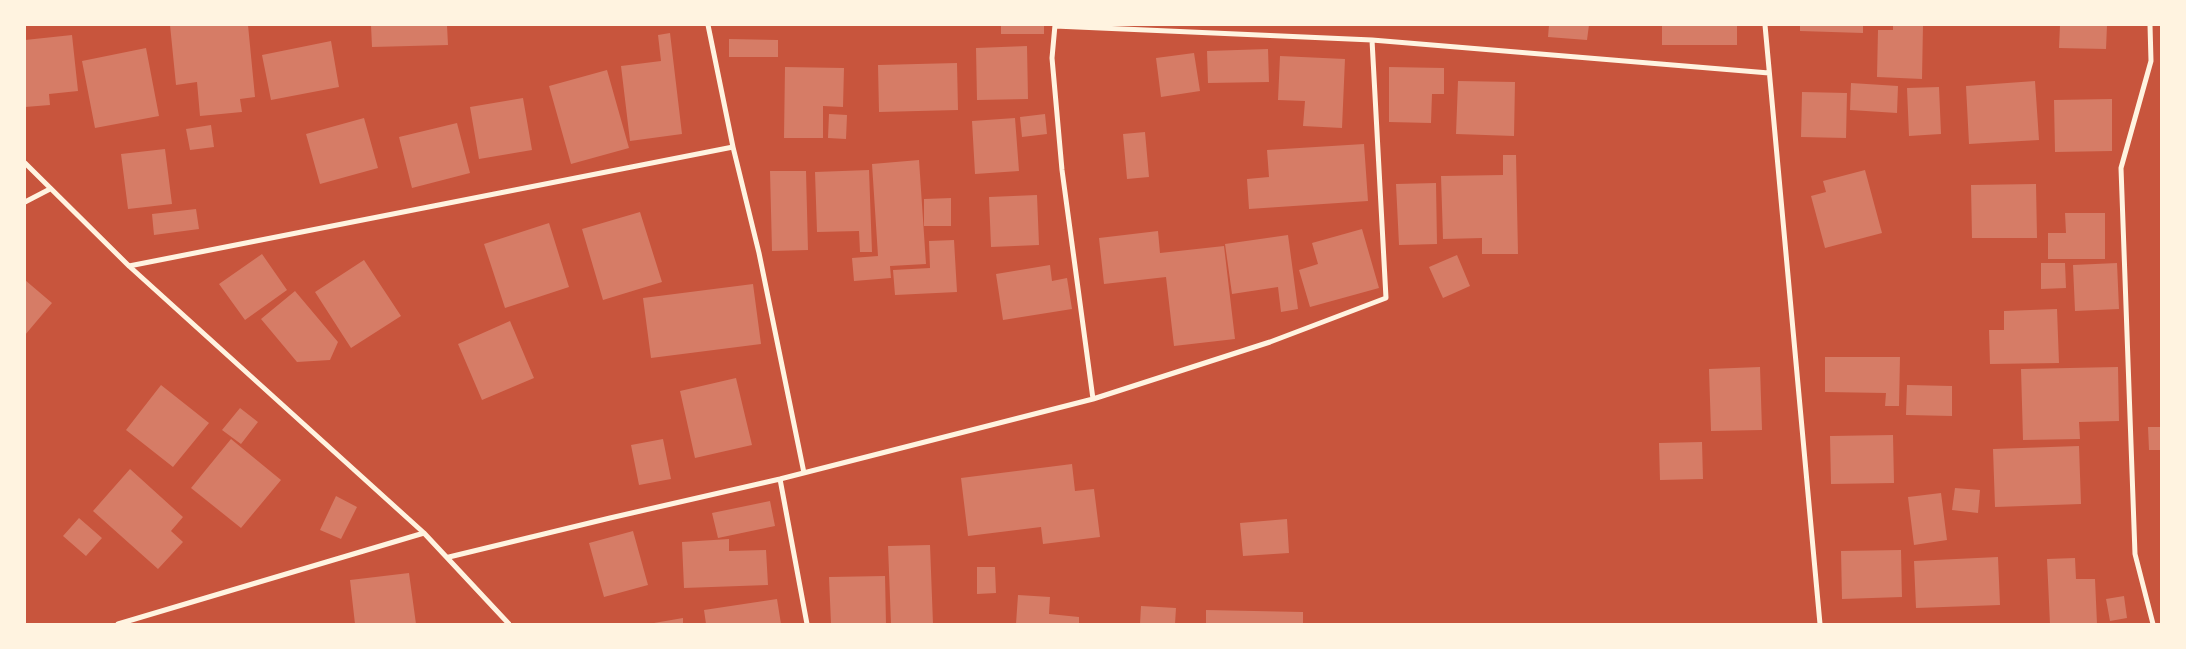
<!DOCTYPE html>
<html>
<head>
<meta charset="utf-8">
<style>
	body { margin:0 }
	#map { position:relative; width:2186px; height:649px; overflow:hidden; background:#c8553d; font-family:"Titillium Web",sans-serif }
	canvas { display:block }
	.frame { position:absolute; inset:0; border:26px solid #fff3e0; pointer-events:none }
</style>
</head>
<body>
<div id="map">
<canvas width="2186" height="649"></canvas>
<div class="frame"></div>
</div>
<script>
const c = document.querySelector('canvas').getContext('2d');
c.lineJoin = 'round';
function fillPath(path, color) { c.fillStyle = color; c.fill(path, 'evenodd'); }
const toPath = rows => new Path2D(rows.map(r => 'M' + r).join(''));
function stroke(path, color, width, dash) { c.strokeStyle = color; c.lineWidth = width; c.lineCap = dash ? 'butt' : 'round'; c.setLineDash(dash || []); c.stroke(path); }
const building = toPath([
	[170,25,248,25,255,97,240,99,242,112,200,116,197,82,176,85],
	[371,25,447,25,448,45,372,47],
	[1001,25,1044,25,1044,34,1001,34],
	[1549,25,1589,25,1587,40,1548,37],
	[1662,25,1737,25,1737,45,1662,45],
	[1800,25,1863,25,1863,33,1800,31],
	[1893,25,1923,25,1922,79,1877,77,1878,30,1893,30],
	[2060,25,2107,25,2106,49,2059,48],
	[670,33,682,134,630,141,621,66,661,61,658,35],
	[72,35,78,91,49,94,50,105,25,107,25,40],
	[729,39,778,40,778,57,729,57],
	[331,41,339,87,271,100,262,55],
	[1027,46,1028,99,977,100,976,48],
	[146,48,159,116,95,128,82,61],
	[1268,49,1269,82,1208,83,1207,51],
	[1194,53,1200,91,1161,97,1156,58],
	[1280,56,1345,59,1342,128,1303,126,1305,101,1278,100],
	[957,63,958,110,879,112,878,65],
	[785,67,844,68,843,107,823,106,823,138,784,138],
	[1389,67,1444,68,1444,94,1432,94,1431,123,1389,122],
	[607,70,629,148,571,164,549,86],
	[1458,81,1515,82,1514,136,1456,134],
	[2035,81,2039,140,1969,144,1966,86],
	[1851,83,1898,86,1897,113,1850,110],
	[1939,87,1941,134,1909,136,1907,88],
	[1802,92,1847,93,1846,138,1801,137],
	[523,98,532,150,479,159,470,107],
	[2112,99,2112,151,2055,152,2054,100],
	[829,114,847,115,846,139,828,138],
	[1045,114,1047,134,1022,137,1020,117],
	[364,118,378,168,320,184,306,134],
	[1015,118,1019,171,975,174,972,121],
	[457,123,470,173,412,188,399,137],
	[211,125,214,147,190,150,186,129],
	[1145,132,1149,177,1127,179,1123,134],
	[1364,144,1368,201,1249,209,1247,179,1269,177,1267,150],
	[165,149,172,204,128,209,121,154],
	[1503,155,1516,155,1518,254,1482,254,1482,238,1443,239,1441,176,1503,175],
	[919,160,926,264,890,266,891,278,854,281,852,258,878,256,872,164],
	[869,170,872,252,860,252,859,231,817,232,815,172],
	[1865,170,1882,233,1825,248,1811,196,1826,192,1823,181],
	[770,171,806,171,808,250,772,251],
	[1436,183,1437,244,1399,245,1396,184],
	[2036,184,2037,238,1972,238,1971,185],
	[1037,195,1039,245,991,247,989,197],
	[951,198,951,226,924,226,924,199],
	[196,209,199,229,154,235,152,214],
	[640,212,662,282,603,300,582,229],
	[2065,213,2105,213,2105,259,2048,259,2048,233,2066,233],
	[549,223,569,287,505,308,484,244],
	[1362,229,1379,288,1310,307,1299,270,1318,264,1312,243],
	[1158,231,1160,253,1224,246,1235,339,1174,346,1166,277,1104,284,1099,238],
	[1288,235,1298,309,1281,312,1278,287,1232,294,1225,244],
	[954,240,957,292,895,295,893,270,930,268,929,241],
	[262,254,287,290,245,320,219,284],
	[1457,255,1470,286,1443,298,1429,267],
	[364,260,401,316,351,348,315,292],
	[2041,263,2065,263,2066,288,2041,289],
	[2117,263,2119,309,2075,311,2073,265],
	[1050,265,1052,281,1067,278,1072,309,1003,320,996,274],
	[25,280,52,303,25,335],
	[753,284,761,344,651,358,643,298],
	[295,291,338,342,330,360,297,362,261,319],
	[2057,309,2059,363,1990,364,1989,330,2004,330,2004,311],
	[510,321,534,378,482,400,458,344],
	[1825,357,1900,357,1899,406,1885,406,1886,393,1825,392],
	[1760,367,1762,430,1711,431,1709,369],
	[2118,367,2119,421,2079,422,2080,439,2023,440,2021,369],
	[736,378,752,445,695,458,680,391],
	[161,385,209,423,173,467,126,430],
	[1907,385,1952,386,1952,416,1906,415],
	[240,408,258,422,241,444,222,430],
	[2148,427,2161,427,2161,450,2149,450],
	[1893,435,1894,483,1831,484,1830,436],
	[231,439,281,480,241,528,191,488],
	[663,439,671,479,639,485,631,445],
	[1702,442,1703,479,1660,480,1659,443],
	[2079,446,2081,504,1995,507,1993,449],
	[1072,464,1075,491,1094,489,1100,537,1043,544,1041,527,968,536,961,478],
	[130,469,183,517,171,531,183,542,158,569,93,511],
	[1955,488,1980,490,1978,513,1952,510],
	[1941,493,1947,540,1914,545,1908,497],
	[336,496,357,507,341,539,320,530],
	[770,501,775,526,718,538,712,513],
	[79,518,102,538,86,556,63,536],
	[1287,519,1289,553,1243,556,1240,523],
	[633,531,648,585,604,597,589,543],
	[729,539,729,551,766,550,768,585,684,588,682,542],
	[930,545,933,624,891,624,888,546],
	[1901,550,1902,597,1842,599,1841,551],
	[1998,557,2000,605,1916,608,1914,561],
	[2075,558,2076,579,2095,579,2097,624,2050,624,2047,559],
	[977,567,995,567,996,593,977,594],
	[409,573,416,624,355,624,350,580],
	[885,576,886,624,831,624,829,577],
	[1018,595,1050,597,1049,614,1079,617,1079,624,1016,624],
	[2124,596,2127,618,2110,621,2106,599],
	[777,599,781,624,706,624,704,610],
	[1141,606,1176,608,1175,624,1140,624],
	[1206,610,1303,612,1303,624,1206,624],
	[683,618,683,624,654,624,654,623]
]);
const minor = toPath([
	[708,25,733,147,759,253,804,473],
	[1055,25,1052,58,1062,170,1093,399],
	[1765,25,1820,624],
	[2150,25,2151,61,2121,168,2135,554,2153,624],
	[1055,26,1372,40,1769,73],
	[25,163,129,266,424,533,509,624],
	[25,202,50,189],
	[129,266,733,147],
	[780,479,807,624],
	[449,557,610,518,780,479,1093,399,1270,342,1386,298,1372,40],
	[118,624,424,533]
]);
fillPath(building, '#d67c66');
stroke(minor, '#fff3e0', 5);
</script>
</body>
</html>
